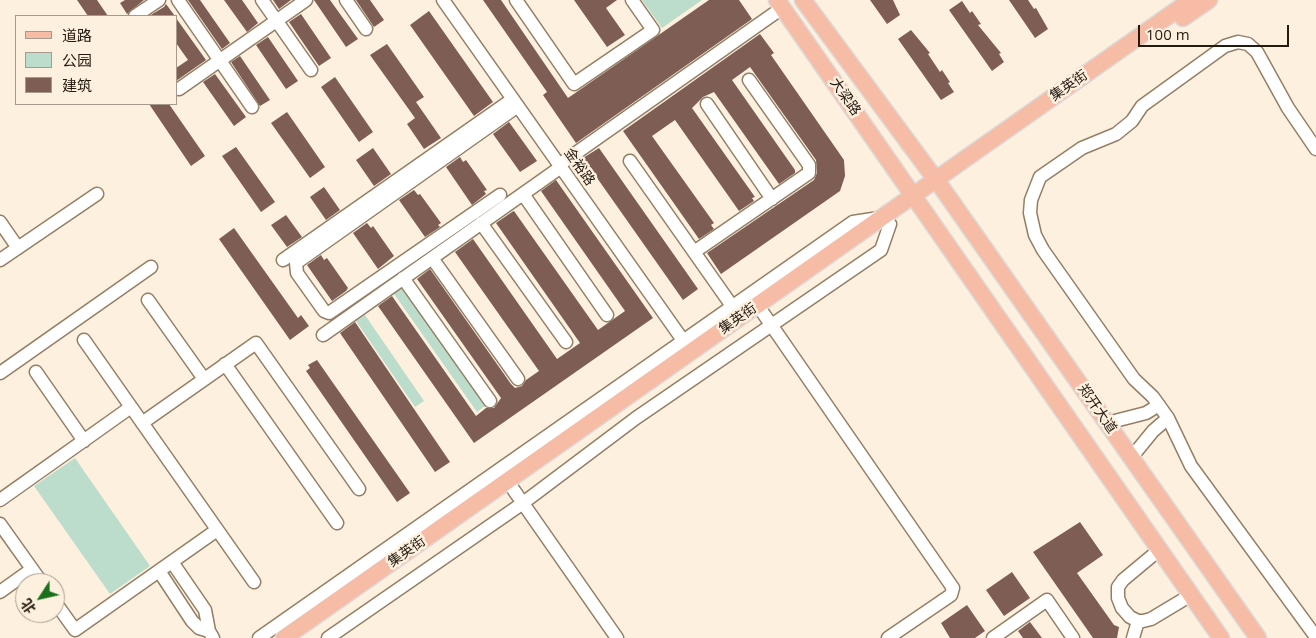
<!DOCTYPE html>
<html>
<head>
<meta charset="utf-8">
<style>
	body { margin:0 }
	#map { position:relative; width:1316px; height:638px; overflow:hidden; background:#fef0df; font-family:"Open Sans","Noto Sans SC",sans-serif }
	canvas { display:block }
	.legend { position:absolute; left:15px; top:15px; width:162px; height:90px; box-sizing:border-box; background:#fef0df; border:1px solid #a69a8c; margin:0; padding:6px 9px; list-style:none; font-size:15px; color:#231a10 }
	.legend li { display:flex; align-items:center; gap:10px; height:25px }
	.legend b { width:25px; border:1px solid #a69a8c }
	.north { position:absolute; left:15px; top:573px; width:50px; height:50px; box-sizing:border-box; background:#fef0df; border:1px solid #a69a8c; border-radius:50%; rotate:235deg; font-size:14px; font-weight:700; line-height:20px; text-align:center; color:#231a10 }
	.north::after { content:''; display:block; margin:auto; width:18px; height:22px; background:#1a711b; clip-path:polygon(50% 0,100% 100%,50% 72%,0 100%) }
	.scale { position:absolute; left:1138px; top:25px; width:151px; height:22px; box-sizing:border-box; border:2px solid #231a10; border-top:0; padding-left:6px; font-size:15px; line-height:18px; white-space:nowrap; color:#231a10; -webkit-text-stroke:4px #fef0df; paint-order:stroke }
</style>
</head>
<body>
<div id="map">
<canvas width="1316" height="638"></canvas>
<ul class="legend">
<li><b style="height:6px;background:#f7bca6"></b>道路</li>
<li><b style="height:14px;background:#bcdccc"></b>公园</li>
<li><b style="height:14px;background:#7e5d55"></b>建筑</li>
</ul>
<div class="north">北</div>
<div class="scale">100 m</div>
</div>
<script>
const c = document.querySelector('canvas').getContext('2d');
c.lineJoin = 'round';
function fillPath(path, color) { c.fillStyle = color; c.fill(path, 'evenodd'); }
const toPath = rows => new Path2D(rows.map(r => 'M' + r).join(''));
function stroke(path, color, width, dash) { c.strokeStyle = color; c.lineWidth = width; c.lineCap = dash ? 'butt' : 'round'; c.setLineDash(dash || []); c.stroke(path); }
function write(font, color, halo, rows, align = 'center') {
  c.font = font + ' "Open Sans","Noto Sans SC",sans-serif'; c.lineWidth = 5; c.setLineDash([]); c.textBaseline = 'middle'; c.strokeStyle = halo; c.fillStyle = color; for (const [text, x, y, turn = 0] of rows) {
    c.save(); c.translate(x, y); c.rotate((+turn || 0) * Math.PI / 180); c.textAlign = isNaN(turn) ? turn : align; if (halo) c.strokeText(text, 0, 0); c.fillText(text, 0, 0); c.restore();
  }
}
const green = toPath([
	[642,0,702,0,662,28],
	[400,285,485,406,477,412,392,291],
	[365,315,424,401,415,407,356,321],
	[75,458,150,566,110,594,34,486]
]);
const building = toPath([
	[77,0,97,0,108,16,88,16],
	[125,0,144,0,127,14,120,3],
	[188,0,200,0,230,43,222,49],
	[224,0,242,0,258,23,247,32],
	[273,0,291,0,279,9],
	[314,0,330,0,358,39,346,47],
	[356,0,370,0,384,20,374,27],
	[483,0,501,0,568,98,709,0,739,0,752,19,576,143,543,95,547,92],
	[574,0,617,0,606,8,625,35,607,47],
	[870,0,893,0,900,15,887,24],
	[1009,0,1028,0,1034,9,1036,8,1048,29,1035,38],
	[962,1,970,13,972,11,981,24,978,25,1001,53,999,54,1004,62,992,71,949,10],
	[166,4,175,16,149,16,164,7],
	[429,11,493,102,474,116,410,25],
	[301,14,331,58,319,66,289,22],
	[176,18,206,60,176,81,176,68,188,60,176,43],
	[911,30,930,53,928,54,940,72,942,70,950,82,948,83,954,92,941,100,898,39],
	[760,34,774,53,771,55,844,160,845,176,840,191,721,274,707,253,814,180,817,173,816,160,750,67,732,80,795,170,795,173,779,184,714,92,703,97,692,108,755,197,752,198,754,201,739,211,675,120,652,136,714,223,711,225,714,229,699,239,623,131],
	[268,37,298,81,286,89,256,45],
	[387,44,424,97,416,102,441,138,424,149,407,124,415,118,370,55],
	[240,56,270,100,260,106,231,62],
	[215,74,246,117,234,126,203,82],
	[335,77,373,132,359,142,321,87],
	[149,104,169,104,205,156,191,166],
	[287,112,325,167,310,178,271,123],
	[509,122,537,161,520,172,493,134],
	[236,147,275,202,261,212,222,156],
	[373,148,391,174,374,186,356,160],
	[599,148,698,289,683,300,583,158],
	[460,157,463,162,466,160,487,190,484,191,486,194,472,205,446,167],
	[556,180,653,318,474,443,378,306,392,296,476,416,486,408,494,408,501,398,417,279,430,269,511,384,515,388,522,386,526,380,539,371,455,252,473,239,557,359,580,343,496,223,512,212,514,211,598,330,625,311,541,191],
	[324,187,340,210,326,220,310,197],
	[414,190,418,195,420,194,441,223,438,225,440,227,425,237,399,200],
	[286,215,302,237,287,247,271,225],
	[367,223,371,228,373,226,394,256,378,269,353,233],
	[234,228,298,318,301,315,309,326,290,340,219,239],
	[321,255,324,260,327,258,348,288,346,291,332,301,307,265],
	[355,322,450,462,435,472,340,333],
	[317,360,410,493,397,502,306,371,310,368,308,365],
	[1080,522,1103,555,1077,573,1114,625,1119,627,1117,638,1093,638,1033,552],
	[1012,572,1030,598,1004,616,986,590],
	[967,605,985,631,975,638,950,638,941,623],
	[1030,622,1042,638,1023,638,1018,631]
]);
const minor = toPath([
	[178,0,252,107],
	[262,0,311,70],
	[346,0,366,29],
	[443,0,687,346],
	[516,0,574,84,653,30,632,0],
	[135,16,159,0],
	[179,89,306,0],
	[707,104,772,199],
	[1316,149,1288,108,1257,52,1248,44,1238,42,1225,46,1142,106,1132,121,1116,134,1082,148,1040,177,1031,200,1030,213,1035,235,1043,250,1134,379,1153,397,1168,418,1191,466,1316,637],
	[630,161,732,306],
	[559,165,782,8],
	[523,194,607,315],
	[500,195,329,313,324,311,297,273,296,263,518,106],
	[0,222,18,248],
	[481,223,566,342],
	[694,252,809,173,809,165,749,80],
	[432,258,518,379],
	[0,260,97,194],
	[283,260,513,99],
	[403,278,490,401],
	[148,300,204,379],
	[763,313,953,588,951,595,888,638],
	[323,335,561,167],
	[84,340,254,582],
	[225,364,337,523],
	[36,372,84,441],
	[0,373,151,267],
	[142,423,256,343,359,489],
	[1107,423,1146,413,1159,405],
	[1131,458,1153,431,1168,418],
	[513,489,617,638],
	[0,500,131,407],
	[0,524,42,583],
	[1159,550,1123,580,1118,587,1118,598,1122,608,1130,617,1138,621,1143,621,1151,619,1191,595],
	[172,562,205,610,209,631,213,638],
	[159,571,192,621,199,628,209,631],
	[0,592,32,569],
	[55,602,75,630,217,530],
	[259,638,853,222,879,218],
	[328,638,523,503,636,418,881,250,890,224],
	[993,638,1047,600,1073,638],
	[1133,638,1138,621]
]);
const major = toPath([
	[777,0,1221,638],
	[803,0,942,188,1258,638],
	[1183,18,1209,0],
	[284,638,1191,0]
]);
const streetNames = [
	["集英街",1069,86,-35],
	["大梁路",845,97,55],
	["金裕路",579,167,55],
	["集英街",738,319,-35],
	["郑开大道",1097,409,55],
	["集英街",407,552,-35]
];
fillPath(green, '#bcdccc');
fillPath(building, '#7e5d55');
stroke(minor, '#947f65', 15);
stroke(major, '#dcdad9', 19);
stroke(minor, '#fff', 12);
stroke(major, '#f7bca6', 16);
write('14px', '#231a10', '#fef0df', streetNames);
</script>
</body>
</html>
